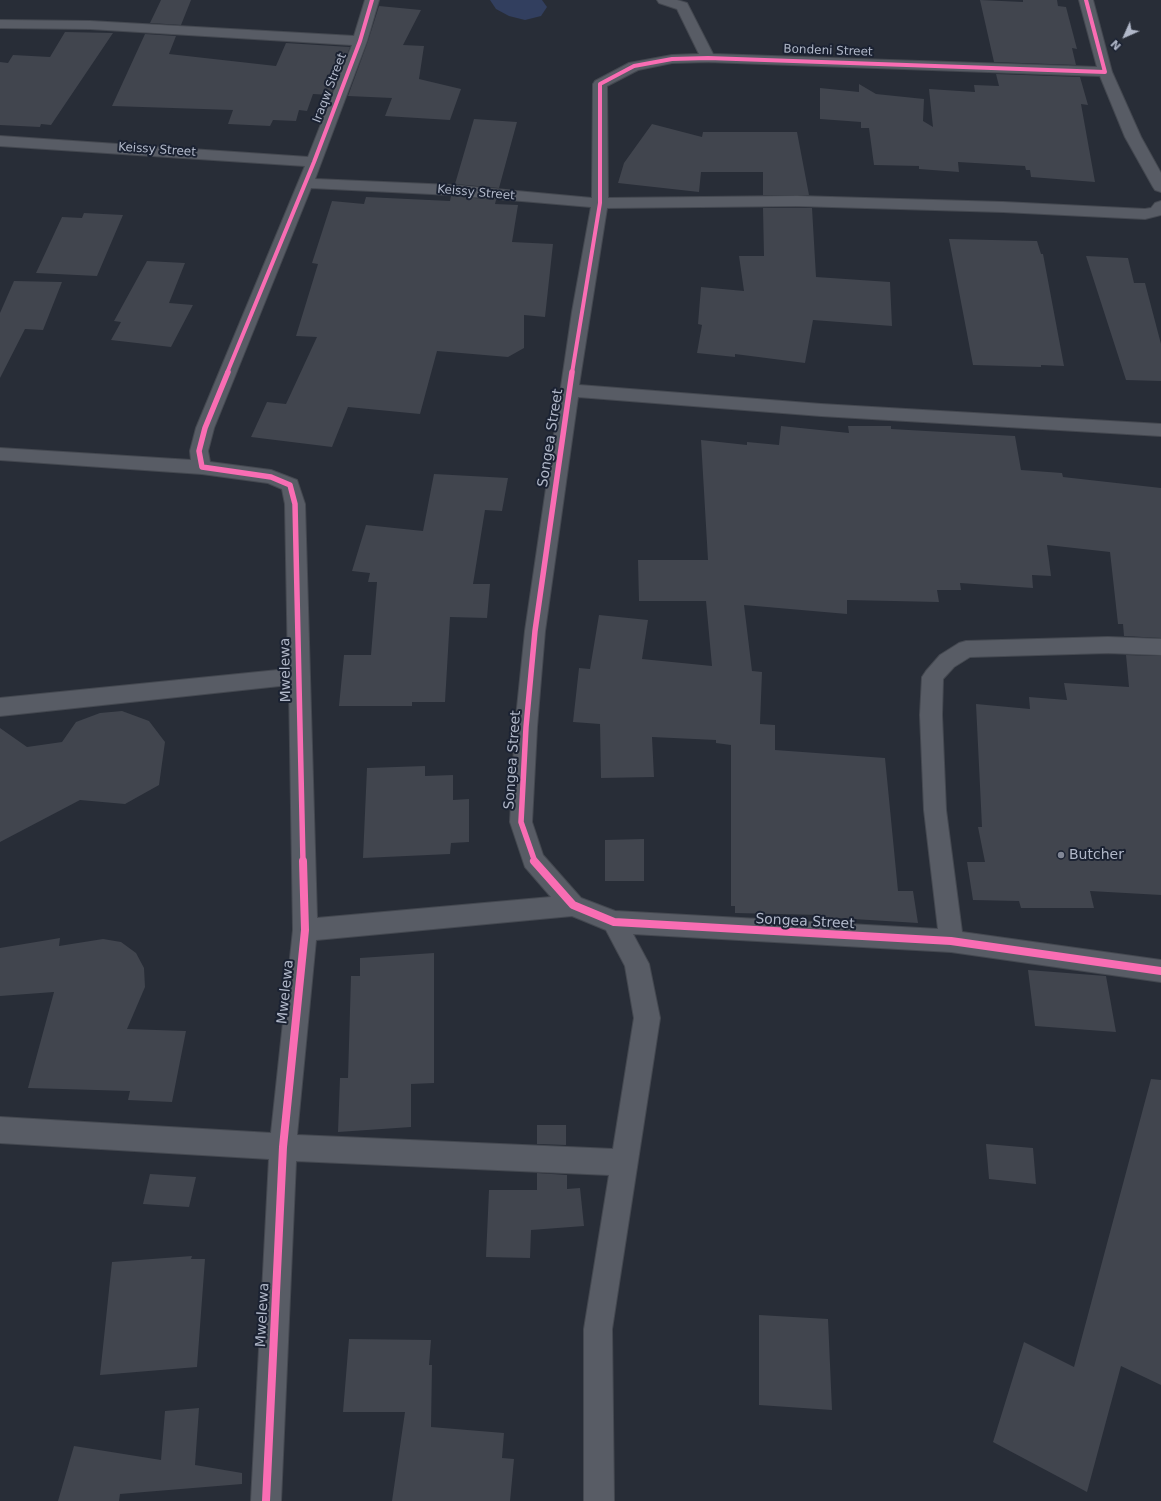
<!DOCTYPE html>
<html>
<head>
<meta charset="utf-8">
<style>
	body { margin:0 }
	#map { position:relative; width:1161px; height:1501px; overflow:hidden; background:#282d37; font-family:"DejaVu Sans",sans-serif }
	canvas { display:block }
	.north { position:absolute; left:1105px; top:16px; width:40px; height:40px; -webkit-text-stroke:3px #1b2232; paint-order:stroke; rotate:225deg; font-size:11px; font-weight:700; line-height:16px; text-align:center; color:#b1b8c9 }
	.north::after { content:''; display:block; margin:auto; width:14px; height:18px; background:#b1b8c9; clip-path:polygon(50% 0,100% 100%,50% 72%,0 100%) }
</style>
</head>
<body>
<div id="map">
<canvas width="1161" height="1501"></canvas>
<div class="north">N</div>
</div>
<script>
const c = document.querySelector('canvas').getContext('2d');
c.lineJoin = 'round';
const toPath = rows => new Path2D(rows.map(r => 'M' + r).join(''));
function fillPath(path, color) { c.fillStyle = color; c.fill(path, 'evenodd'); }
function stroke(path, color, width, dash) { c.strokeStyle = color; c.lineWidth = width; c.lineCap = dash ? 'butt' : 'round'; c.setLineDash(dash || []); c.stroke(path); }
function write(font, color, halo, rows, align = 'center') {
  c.font = font + ' "DejaVu Sans",sans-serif'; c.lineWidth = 4; c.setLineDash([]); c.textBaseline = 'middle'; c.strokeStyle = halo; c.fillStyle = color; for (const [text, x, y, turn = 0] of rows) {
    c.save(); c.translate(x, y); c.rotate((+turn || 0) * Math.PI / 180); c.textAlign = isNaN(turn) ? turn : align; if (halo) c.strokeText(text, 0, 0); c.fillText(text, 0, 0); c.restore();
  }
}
const river = toPath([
	[490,0,542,0,547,7,541,16,525,20,509,16,496,9,490,0]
]);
const building = toPath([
	[161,0,191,0,181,25,150,23],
	[980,0,1023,2,1023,0,1057,0,1058,6,1066,7,1077,49,1072,48,1076,65,994,62],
	[379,6,421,10,403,45,424,46,419,79,461,89,450,120,385,116,392,98,348,96,368,41],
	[65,32,113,33,51,125,41,124,40,127,0,125,0,62,8,63,13,55,50,57],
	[145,34,176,36,169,54,276,66,286,43,350,47,331,95,313,94,307,111,299,110,296,121,273,120,270,126,228,124,233,110,112,106],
	[996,74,1080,77,1088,105,1081,104,1095,182,1031,177,1030,170,1026,170,1025,166,958,162,959,172,919,169,919,166,874,165,869,128,861,128,861,122,820,119,820,88,859,92,859,84,876,94,924,99,923,121,933,127,929,89,975,92,974,85,999,86],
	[474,119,517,122,499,188,455,184],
	[652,124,702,137,703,132,797,132,809,195,763,195,763,172,701,172,699,192,618,183,624,163],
	[451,196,496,200,495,204,518,205,512,242,553,244,545,317,524,315,524,348,508,357,437,351,420,414,348,407,332,447,251,437,267,402,286,404,317,337,296,336,318,264,312,263,332,201,364,204,366,197,450,201],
	[763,208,812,208,816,277,890,282,892,326,813,320,805,363,735,354,735,357,697,353,702,325,698,324,701,287,744,291,739,256,764,256],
	[84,213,123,215,97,276,36,273,62,217,82,218],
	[949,239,1037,241,1041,254,1043,254,1064,366,1041,365,1041,367,973,365],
	[1086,256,1128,258,1134,283,1145,283,1161,344,1161,381,1126,380],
	[147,261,185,263,169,303,193,305,171,347,111,340,121,322,114,321],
	[14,281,62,282,43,330,25,329,0,378,0,313],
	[781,426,849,433,848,426,891,426,891,429,1015,436,1021,470,1062,473,1063,477,1161,488,1161,638,1124,636,1123,624,1118,624,1110,552,1047,545,1051,576,1032,575,1033,588,960,583,961,590,937,590,939,602,847,600,847,614,744,605,752,671,762,672,760,724,775,725,775,750,885,758,898,891,913,891,918,923,821,917,821,915,735,913,735,906,731,906,731,745,716,743,716,740,652,737,654,777,601,778,600,724,573,722,579,668,590,669,599,615,648,620,642,659,712,666,706,601,639,601,638,560,708,560,701,440,747,445,747,442,779,445],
	[434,474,508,478,502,511,485,510,473,584,490,584,487,618,450,617,445,702,412,702,412,706,339,706,344,655,371,655,377,582,368,582,370,573,352,571,366,525,423,531],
	[1126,655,1161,656,1161,895,1090,891,1094,908,1021,908,1019,901,973,900,967,862,985,862,978,827,982,827,976,704,1030,709,1029,697,1067,700,1064,683,1129,687],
	[122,711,149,721,165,742,159,785,125,804,80,800,0,842,0,728,27,747,62,742,76,722,100,713],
	[425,766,425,776,453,775,453,800,469,799,469,842,451,843,450,854,363,858,367,768],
	[644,839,644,881,605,881,605,840],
	[60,938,59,946,103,939,121,942,136,953,144,968,145,987,127,1029,186,1031,172,1102,128,1100,130,1091,28,1088,54,992,0,996,0,948],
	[434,953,434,1083,411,1084,411,1127,338,1132,340,1078,348,1078,351,976,360,976,360,958],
	[1028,970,1106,976,1116,1032,1035,1026],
	[1151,1079,1161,1080,1161,1385,1121,1366,1087,1492,993,1442,1024,1342,1074,1367],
	[537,1125,566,1125,566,1145,537,1144],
	[986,1144,1033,1148,1036,1184,989,1179],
	[537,1173,567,1175,567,1189,580,1188,584,1226,531,1230,530,1258,486,1257,489,1190,537,1190],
	[150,1174,196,1177,189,1207,143,1204],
	[192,1256,191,1259,205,1259,197,1367,100,1375,112,1262],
	[759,1315,828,1319,832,1410,759,1405],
	[349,1339,431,1340,429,1365,432,1365,431,1427,504,1433,502,1458,514,1459,510,1501,392,1501,405,1412,343,1412],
	[199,1408,195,1465,242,1473,242,1484,120,1494,119,1501,58,1501,74,1446,161,1460,165,1411]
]);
const minor = toPath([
	[365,0,379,0,367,41,315,179,452,185,592,198,593,84,595,81,629,63,672,55,699,54,677,9,659,3,657,0,677,0,687,3,713,54,1097,67,1079,0,1093,0,1112,72,1141,137,1161,173,1161,192,1155,190,1153,187,1125,137,1100,76,708,62,672,63,638,70,607,86,608,198,797,196,1003,202,1145,209,1151,208,1155,203,1161,201,1161,215,1145,219,1003,212,797,206,607,208,579,385,821,404,1161,424,1161,436,821,416,578,397,545,631,537,727,532,822,543,855,581,898,615,911,938,929,924,810,920,715,922,677,926,671,940,655,959,643,966,641,1108,637,1161,639,1161,655,1108,653,970,657,954,667,943,679,942,715,946,810,962,932,1161,960,1161,982,951,952,633,934,649,964,660,1018,612,1329,614,1501,584,1501,584,1329,609,1175,296,1161,281,1501,251,1501,269,1159,0,1143,0,1117,271,1133,293,930,289,685,0,716,0,698,288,669,285,504,282,489,268,483,202,474,0,460,0,448,191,460,190,451,196,428,305,166,0,146,0,136,308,157,352,45,90,29,0,28,0,20,90,21,354,36,365,0],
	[311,188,452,195,591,207,572,312,525,631,515,727,510,822,525,867,551,897,317,918,305,504,297,480,271,470,210,462,208,451,214,428,311,188],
	[572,916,606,930,625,966,634,1018,613,1149,297,1135,316,940,572,916]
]);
const cyclewayFar2 = toPath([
	[227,373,314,162,360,41,372,0],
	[572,373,600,203,600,84,634,66,672,59,708,58,1105,72,1086,0]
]);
const cyclewayFar1 = toPath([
	[228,372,205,428,199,451,202,467,271,477,290,485,295,504,303,862],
	[535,862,521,822,526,727,535,631,572,372]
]);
const cycleway = toPath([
	[534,861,573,905,614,922,951,941,1161,971],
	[266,1501,283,1147,305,930,303,861]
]);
const markers = [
	[1061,855,4,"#818796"]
];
const farStreetnames = [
	["Bondeni Street",828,51,2],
	["Iraqw Street",330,88,-69],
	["Keissy Street",157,150,4],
	["Keissy Street",476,193,5]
];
const streetNames = [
	["Songea Street",551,438,-81],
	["Mwelewa",286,670,-91],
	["Songea Street",513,760,-86],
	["Songea Street",805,922,3],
	["Mwelewa",286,992,-84],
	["Mwelewa",263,1315,-87]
];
const poiNames = [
	["Butcher",1069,855]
];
fillPath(river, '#323f5f');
fillPath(building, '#41454e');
stroke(minor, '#444850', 2);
fillPath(minor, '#585c65');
stroke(cyclewayFar2, '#f96db3', 4);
stroke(cyclewayFar1, '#f96db3', 5.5);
stroke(cycleway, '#f96db3', 8);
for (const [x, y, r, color] of markers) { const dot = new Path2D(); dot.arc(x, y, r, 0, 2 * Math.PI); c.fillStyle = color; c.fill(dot); stroke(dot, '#1b2232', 1.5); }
write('12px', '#b1b8c9', '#1b2232', farStreetnames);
write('14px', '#b1b8c9', '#1b2232', streetNames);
write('14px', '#b1b8c9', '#1b2232', poiNames, 'left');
</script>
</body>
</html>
